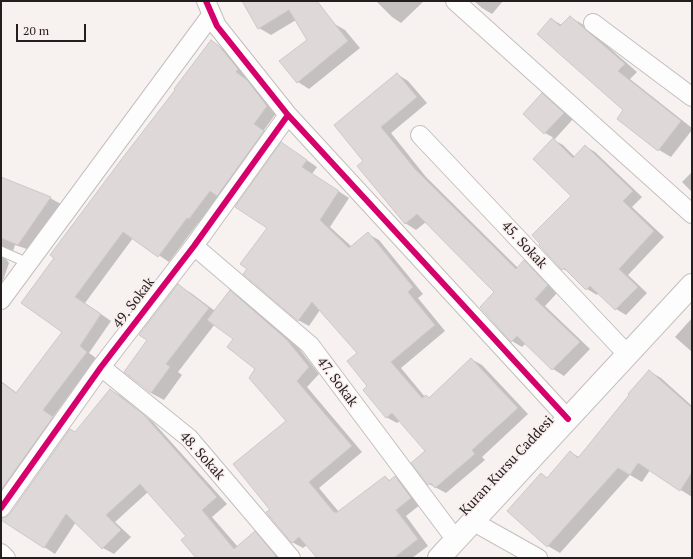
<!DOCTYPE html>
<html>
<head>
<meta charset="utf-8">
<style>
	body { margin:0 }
	#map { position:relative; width:693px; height:559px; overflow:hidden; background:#f7f1f0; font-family:"PT Serif",serif }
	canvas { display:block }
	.frame { position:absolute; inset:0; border:2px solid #231f1f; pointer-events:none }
	.scale { position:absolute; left:16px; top:24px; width:70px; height:18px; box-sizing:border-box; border:2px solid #231f1f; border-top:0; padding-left:5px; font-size:12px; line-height:14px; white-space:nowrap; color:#231f1f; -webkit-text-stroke:3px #faeeed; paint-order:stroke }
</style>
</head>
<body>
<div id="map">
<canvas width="693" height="559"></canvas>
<div class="frame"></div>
<div class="scale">20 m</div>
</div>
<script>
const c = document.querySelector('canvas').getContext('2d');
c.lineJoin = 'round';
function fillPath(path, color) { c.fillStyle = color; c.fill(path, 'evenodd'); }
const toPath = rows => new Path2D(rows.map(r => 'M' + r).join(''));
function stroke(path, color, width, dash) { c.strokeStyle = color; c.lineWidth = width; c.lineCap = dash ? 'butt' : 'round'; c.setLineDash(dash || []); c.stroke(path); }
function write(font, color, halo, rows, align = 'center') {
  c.font = font + ' "PT Serif",serif'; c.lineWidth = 3; c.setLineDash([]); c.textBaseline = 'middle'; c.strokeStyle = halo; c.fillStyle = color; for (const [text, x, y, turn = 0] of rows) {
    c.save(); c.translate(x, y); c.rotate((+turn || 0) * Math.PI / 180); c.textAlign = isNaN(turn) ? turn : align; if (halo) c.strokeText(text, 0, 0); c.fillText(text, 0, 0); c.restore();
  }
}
const shadow = toPath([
	[243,1,314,1,333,23,345,30,360,48,309,89,298,82,309,41,296,20,271,35,259,28],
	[376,1,424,1,401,23,392,17],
	[474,1,503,1,492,14,482,8],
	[570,17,582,24,637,72,630,79,692,128,692,130,671,157,659,150,625,110,551,19,562,25],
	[211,41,230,53,248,76,246,79,257,87,277,112,264,130,274,137,200,224,198,223,169,262,133,238,85,303,111,321,89,353,96,358,53,417,63,423,1,513,1,381,17,393,63,332,23,303],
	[397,74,408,81,427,103,391,133,426,177,518,268,524,262,535,268,558,292,545,306,590,349,564,376,553,369,526,343,522,347,512,341,496,292,426,222,416,230,405,223,365,161],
	[542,94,552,100,573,119,554,140,563,145,575,157,585,146,595,152,642,197,632,207,664,237,628,275,647,293,626,315,616,309,599,292,597,295,587,289,572,274,563,269,540,245,572,196,534,159,554,138,545,133,524,113],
	[292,150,317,167,312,174,349,198,330,227,352,247,368,234,379,240,423,294,418,298,445,331,401,368,425,397,426,396,430,398,471,359,482,365,528,414,482,457,485,460,446,493,429,484,426,451,400,421,397,423,386,417,369,386,358,353,320,310,309,326,298,320,248,268,268,228],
	[692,172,692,192,682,182],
	[1,186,50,198,61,204,30,250,15,245,13,251,7,255,6,259,9,263,1,286],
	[178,286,191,293,215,311,230,292,241,298,298,347,319,374,307,387,362,452,319,488,339,512,385,477,391,481,395,477,406,484,421,504,406,516,428,546,412,558,318,558,307,545,303,548,292,542,271,510,287,421,257,369,234,339,215,324,178,372,182,375,164,400,151,393,148,340],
	[692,318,692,352,675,337],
	[649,371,661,378,692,406,692,497,650,470,642,482,630,475,560,553,548,546,509,511,541,475,548,478,570,452,579,457],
	[111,390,121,396,153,422,227,504,212,517,238,547,255,533,265,539,282,558,197,558,187,536,148,492,115,522,131,537,114,554,103,548,76,522,55,554,1,519,1,516,1,518,5,519,10,515]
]);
const building = toPath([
	[242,1,317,1,348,41,297,83,279,61,307,40,289,10,258,29,242,1],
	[570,16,625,64,618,71,681,121,658,151,617,119,623,110,537,34,551,18,560,26,570,16],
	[211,40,219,46,238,69,236,72,247,80,267,106,254,124,264,131,217,196,210,191,189,219,187,218,158,257,123,232,75,297,101,314,80,346,87,352,43,410,53,417,1,490,1,382,16,393,62,332,21,303,54,258,50,255,121,160,175,90,174,89,211,40],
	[397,73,417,97,381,127,415,169,516,269,524,260,548,285,535,299,580,342,552,370,517,336,511,342,480,307,494,292,417,214,405,224,357,166,363,161,334,125,397,73],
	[542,93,564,113,544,134,523,114,542,93],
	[553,138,573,158,585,145,633,191,623,201,654,231,619,269,638,287,615,310,590,286,586,290,564,268,562,270,539,245,540,244,532,235,571,196,533,159,553,138],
	[281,142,307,160,302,167,339,191,320,220,349,248,368,232,413,287,408,292,435,325,391,362,422,398,426,395,429,398,471,358,518,408,472,450,475,454,435,488,431,483,428,485,411,463,425,451,392,413,386,418,363,390,367,386,347,361,357,353,312,302,298,321,243,274,247,269,240,264,267,228,235,207,281,142],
	[1,177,51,197,18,245,1,238,1,177],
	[178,284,209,308,166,364,170,367,151,393,124,372,147,340,139,335,178,284],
	[230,290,287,340,309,367,297,381,352,446,309,482,333,511,336,513,385,476,389,481,395,476,411,498,396,510,418,539,394,558,317,558,299,537,292,543,266,512,270,510,233,464,286,421,249,378,255,369,227,347,233,339,207,320,230,290],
	[649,370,692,408,692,472,680,491,638,463,630,475,618,468,547,547,507,511,541,473,547,478,570,451,578,458,629,395,628,394,649,370],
	[110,389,143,414,217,497,202,510,234,549,255,531,276,556,273,558,196,558,181,540,186,536,140,484,106,515,121,530,102,549,66,514,44,548,1,520,1,518,6,517,10,514,70,429,75,432,110,389]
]);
const lane = toPath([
	[1,251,28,263]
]);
const street = toPath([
	[206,1,217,26,288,115,568,419],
	[455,1,692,214],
	[593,23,692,97],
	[420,135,628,355],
	[194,246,310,345,456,540],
	[1,300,212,14],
	[101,367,189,438,291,558],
	[1,508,101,367,194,246,288,115],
	[472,521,538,558],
	[1,553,6,558]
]);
const secondary = toPath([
	[439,558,692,285]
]);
const cycleway = toPath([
	[206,1,217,26,288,115,568,419],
	[1,508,101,367,194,246,288,115]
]);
const streetNames = [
	["45. Sokak",524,245,47],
	["49. Sokak",134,303,-53],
	["47. Sokak",337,382,53],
	["48. Sokak",202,456,48],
	["Kuran Kursu Caddesi",507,466,-47]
];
fillPath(shadow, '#0003');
fillPath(building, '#ded9d8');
stroke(building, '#cdc8c8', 1);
stroke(lane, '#c3bfbe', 11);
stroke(street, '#c3bfbe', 20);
stroke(secondary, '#c3bfbe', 24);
stroke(lane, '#fefdfd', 9);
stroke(street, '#fefdfd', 18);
stroke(secondary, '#fefdfd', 22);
stroke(cycleway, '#d6006c', 6);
write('14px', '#231f1f', '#faeeed', streetNames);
</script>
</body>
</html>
